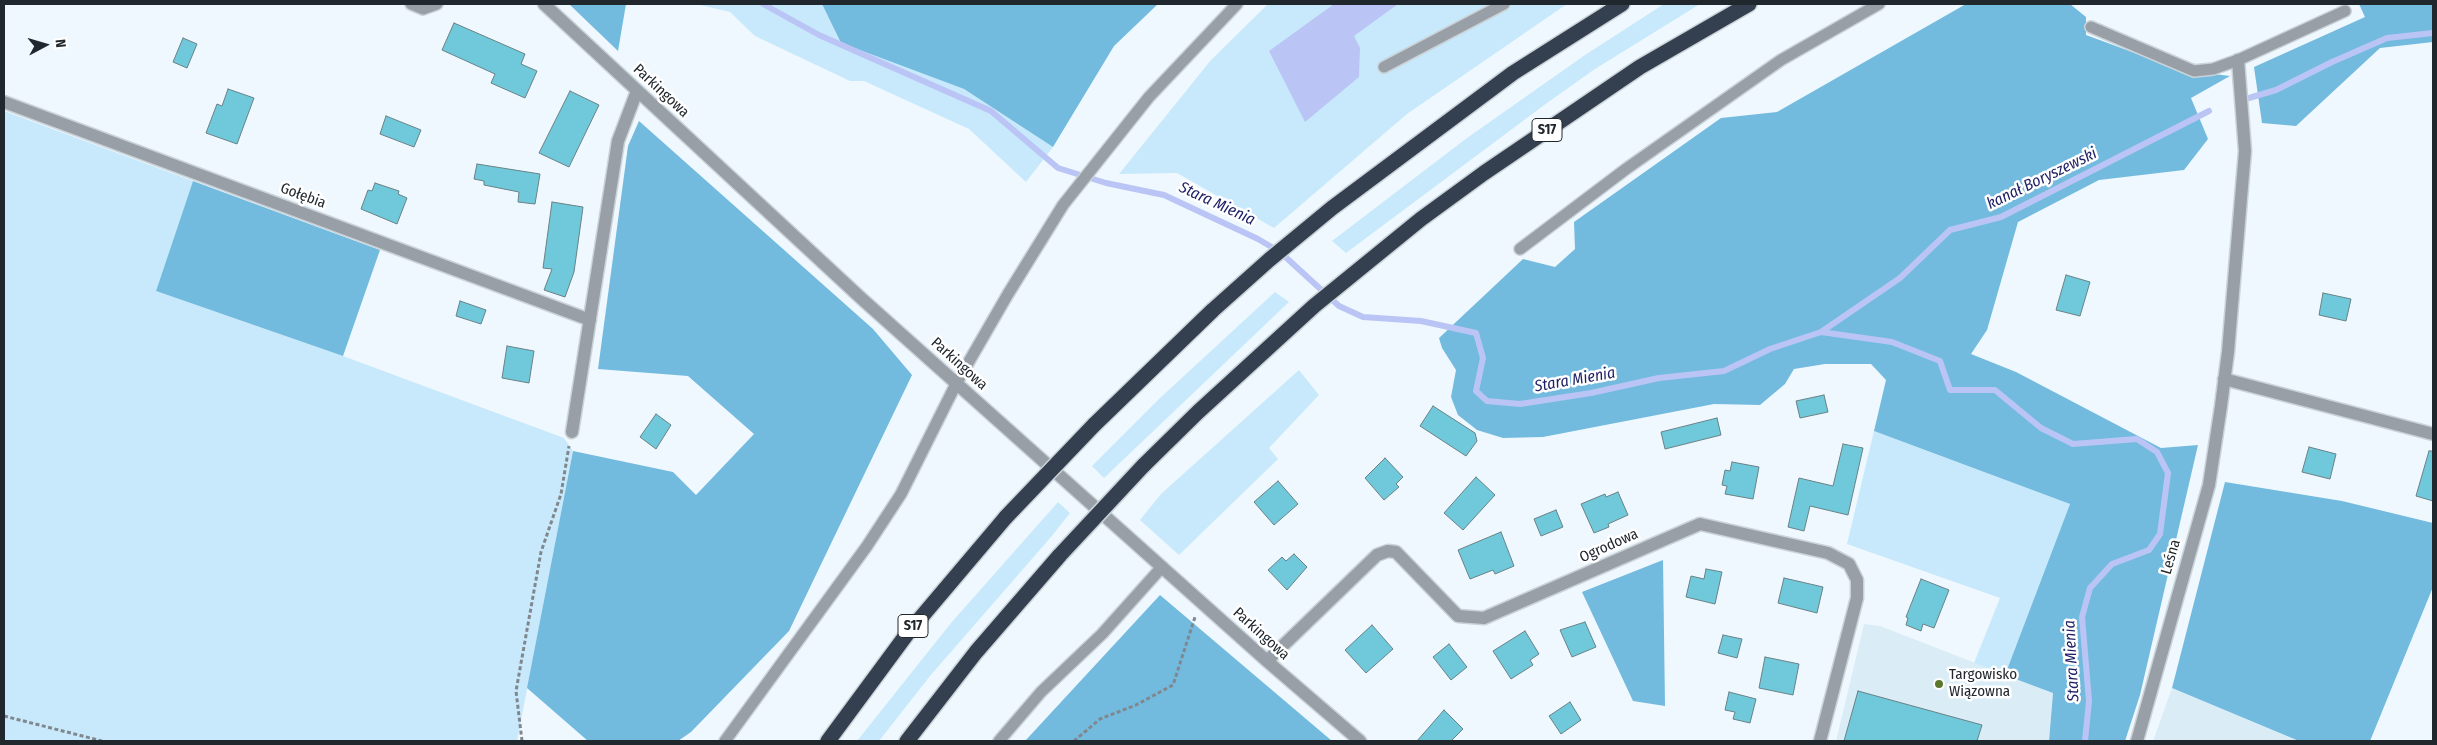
<!DOCTYPE html>
<html>
<head>
<meta charset="utf-8">
<style>
	body { margin:0 }
	#map { position:relative; width:2437px; height:745px; overflow:hidden; background:#eff8fe; font-family:"Fira Sans Condensed",sans-serif }
	canvas { display:block }
	.frame { position:absolute; inset:0; border:5px solid #20282d; pointer-events:none }
	.north { position:absolute; left:20px; top:20px; width:50px; height:50px; -webkit-text-stroke:4px #fff; paint-order:stroke; rotate:84deg; font-size:14px; font-weight:700; line-height:20px; text-align:center; color:#20282d }
	.north::after { content:''; display:block; margin:auto; width:18px; height:22px; background:#20282d; clip-path:polygon(50% 0,100% 100%,50% 72%,0 100%) }
</style>
</head>
<body>
<div id="map">
<canvas width="2437" height="745"></canvas>
<div class="frame"></div>
<div class="north">N</div>
</div>
<script>
const c = document.querySelector('canvas').getContext('2d');
c.lineJoin = 'round';
function fillPath(path, color) { c.fillStyle = color; c.fill(path, 'evenodd'); }
const toPath = rows => new Path2D(rows.map(r => 'M' + r).join(''));
function stroke(path, color, width, dash) { c.strokeStyle = color; c.lineWidth = width; c.lineCap = dash ? 'butt' : 'round'; c.setLineDash(dash || []); c.stroke(path); }
function write(font, color, halo, rows, align = 'center') {
  c.font = font + ' "Fira Sans Condensed",sans-serif'; c.lineWidth = 5; c.setLineDash([]); c.textBaseline = 'middle'; c.strokeStyle = halo; c.fillStyle = color; for (const [text, x, y, turn = 0] of rows) {
    c.save(); c.translate(x, y); c.rotate((+turn || 0) * Math.PI / 180); c.textAlign = isNaN(turn) ? turn : align; if (halo) c.strokeText(text, 0, 0); c.fillText(text, 0, 0); c.restore();
  }
}
const built = toPath([
	[1864,624,1880,626,2053,693,2049,741,1836,741],
	[2172,688,2299,741,2153,741]
]);
const green = toPath([
	[696,4,822,4,841,43,964,89,1053,147,1026,182,969,129,864,81,850,81,755,36,730,12],
	[1268,4,1567,4,1407,114,1274,228,1177,173,1119,174,1211,60],
	[1664,4,1700,4,1595,69,1547,103,1346,253,1332,241,1467,138,1585,55],
	[4,111,193,181,156,291,343,356,564,438,573,451,517,741,4,741],
	[1275,292,1289,302,1104,478,1092,466,1160,398],
	[1299,370,1319,395,1269,448,1278,459,1179,555,1140,520,1161,494],
	[1874,431,2070,504,2005,675,1974,663,2000,598,1847,544],
	[1058,502,1070,513,1051,537,930,676,879,741,857,741,951,623]
]);
const forest = toPath([
	[569,4,626,4,618,51],
	[822,4,1158,4,1114,46,1053,147,964,89,841,43],
	[1966,4,2070,4,2086,17,2086,35,2181,70,2230,76,2191,98,2208,139,2184,170,2099,180,2018,222,1987,330,1971,354,2016,372,2161,448,2198,445,2140,695,2125,741,2049,741,2053,693,2005,675,2070,504,1874,431,1886,380,1871,364,1825,364,1794,369,1785,384,1760,405,1714,404,1543,437,1503,438,1477,430,1458,415,1451,397,1456,370,1442,348,1439,338,1523,259,1555,267,1575,249,1574,222,1721,118,1777,112],
	[2359,4,2433,4,2433,42,2380,48,2296,126,2262,123,2254,67,2365,17],
	[639,121,873,329,912,375,789,631,691,732,678,741,588,741,527,688,573,451,673,472,696,495,754,434,688,376,598,369,628,146],
	[193,181,380,250,343,356,156,291],
	[2225,482,2342,501,2433,523,2433,587,2370,741,2299,741,2172,688],
	[1663,560,1665,706,1633,701,1582,592],
	[1160,595,1332,741,1025,741]
]);
const water = toPath([
	[1334,4,1398,4,1354,36,1360,48,1359,77,1305,122,1269,51]
]);
const stream = toPath([
	[763,4,819,35,991,111,1058,168,1106,183,1164,195,1258,239,1280,252,1339,306,1363,317,1421,321,1476,333,1483,358,1476,391,1487,401,1520,404,1591,393,1659,378,1724,371,1770,349,1821,332,1892,342,1940,361,1950,390,1995,390,2041,428,2073,444,2137,439,2157,452,2168,473,2160,534,2149,550,2112,564,2090,588,2082,617,2089,701,2085,741],
	[2249,98,2276,90,2332,62,2387,38,2433,33],
	[1821,332,1900,278,1950,230,2001,217,2209,111]
]);
const building = toPath([
	[454,23,525,54,521,64,537,71,525,98,491,83,495,74,442,50,454,23],
	[183,38,197,44,187,68,173,62,183,38],
	[228,89,254,98,237,144,206,133,217,104,222,106,228,89],
	[570,91,599,105,569,167,539,153,570,91],
	[386,116,421,130,414,147,380,134,386,116],
	[477,164,540,174,535,204,518,202,519,192,484,185,484,181,474,179,477,164],
	[375,183,399,191,398,194,407,198,397,224,361,209,368,190,372,191,375,183],
	[552,202,583,207,574,272,565,297,544,290,552,269,543,268,552,202],
	[2066,275,2090,282,2080,316,2056,310,2066,275],
	[2323,293,2351,299,2346,321,2319,315,2323,293],
	[460,301,486,310,481,324,456,316,460,301],
	[507,346,534,351,529,383,502,378,507,346],
	[1824,395,1828,412,1800,418,1796,401,1824,395],
	[1433,406,1475,433,1477,441,1466,456,1420,426,1433,406],
	[656,414,671,425,656,449,640,437,656,414],
	[1717,418,1721,435,1665,449,1661,432,1717,418],
	[1843,444,1863,448,1848,515,1810,506,1804,531,1788,527,1799,478,1833,486,1843,444],
	[2309,447,2336,454,2330,479,2302,472,2309,447],
	[2429,451,2433,451,2433,501,2416,496,2429,451],
	[1385,458,1403,477,1396,484,1399,487,1384,500,1365,478,1385,458],
	[1732,462,1759,467,1753,499,1725,494,1727,486,1722,485,1725,470,1730,471,1732,462],
	[1476,477,1495,495,1463,530,1444,513,1476,477],
	[1278,481,1298,504,1274,525,1254,502,1278,481],
	[1618,492,1628,515,1608,524,1609,527,1594,533,1581,504,1605,494,1606,497,1618,492],
	[1556,510,1563,527,1541,536,1534,519,1556,510],
	[1501,532,1514,566,1495,574,1493,570,1470,579,1458,550,1501,532],
	[1294,554,1307,567,1287,590,1268,570,1282,557,1286,561,1294,554],
	[1706,569,1722,572,1715,604,1686,597,1691,576,1704,579,1706,569],
	[1784,578,1823,587,1817,613,1778,603,1784,578],
	[1921,579,1949,590,1934,628,1923,624,1921,631,1906,625,1908,618,1906,617,1921,579],
	[1585,622,1596,647,1572,657,1560,630,1585,622],
	[1372,625,1393,649,1366,673,1345,650,1372,625],
	[1525,631,1539,654,1530,660,1533,665,1511,679,1493,651,1525,631],
	[1723,635,1742,639,1737,658,1718,653,1723,635],
	[1449,644,1467,667,1451,680,1433,657,1449,644],
	[1765,657,1799,664,1793,695,1759,688,1765,657],
	[1858,691,1982,725,1977,741,1844,741,1858,691],
	[1729,692,1756,699,1750,723,1733,719,1735,712,1725,710,1729,692],
	[1570,702,1581,720,1561,734,1549,716,1570,702],
	[1444,710,1463,729,1451,741,1417,741,1444,710]
]);
const path = toPath([
	[4,716,102,741],
	[522,741,516,691,541,552,561,494,569,446],
	[1074,741,1100,719,1136,705,1173,685,1195,617]
]);
const service = toPath([
	[411,4,423,9,437,4],
	[2091,27,2194,71,2213,69,2238,60,2345,11],
	[1384,67,1504,4],
	[1520,249,1626,169,1781,60,1879,4],
	[725,741,867,546,901,494,956,384,1008,294,1063,205,1149,97,1237,4],
	[999,741,1041,692,1102,634,1162,567]
]);
const minor = toPath([
	[544,4,862,299,1267,661,1360,741],
	[4,102,590,320],
	[2224,379,2433,434],
	[572,432,618,141,637,91],
	[1267,661,1377,555,1388,551,1396,552,1458,616,1484,618,1700,524,1828,553,1849,564,1857,580,1857,598,1820,741],
	[2137,741,2209,485,2221,406,2228,352,2245,151,2238,60]
]);
const motorway = toPath([
	[1094,425,1213,310,1269,260,1332,208,1513,73,1622,4],
	[1143,466,1198,412,1314,306,1421,219,1484,173,1640,67,1749,4],
	[828,741,907,634,1006,517],
	[907,741,976,652,1060,555]
]);
const motorwayBridge = toPath([
	[1006,517,1094,425],
	[1060,555,1143,466]
]);
const markers = [
	[1939,684,5,"#5c782d"]
];
const shields = [
	[1547,130,30],
	[913,626,30]
];
const shieldNames = [
	["S17",1547,130],
	["S17",913,626]
];
const streetNames = [
	["Parkingowa",661,91,43],
	["Gołębia",303,196,20],
	["Parkingowa",959,364,42],
	["Ogrodowa",1609,546,-24],
	["Leśna",2171,557,-74],
	["Parkingowa",1261,634,42]
];
const poiNames = [
	["Targowisko",1949,675],
	["Wiązowna",1949,692]
];
const waterNames = [
	["kanał Boryszewski",2042,179,-26],
	["Stara Mienia",1217,204,25],
	["Stara Mienia",1575,380,-10],
	["Stara Mienia",2072,661,-93]
];
fillPath(built, '#daedf7');
fillPath(green, '#c8e9fc');
fillPath(forest, '#73badf');
fillPath(water, '#bac5f6');
stroke(stream, '#bac5f6', 6);
fillPath(building, '#70c9da');
stroke(building, '#688287', 1);
stroke(service, '#cad3d8', 14);
stroke(minor, '#cad3d8', 15);
stroke(motorway, '#cad3d8', 18);
stroke(path, '#80888e', 3, [4, 2.5]);
stroke(service, '#999fa7', 11);
stroke(minor, '#999fa7', 12);
stroke(motorway, '#34404f', 15);
stroke(motorwayBridge, '#cad3d8', 18, []);
stroke(motorwayBridge, '#34404f', 15);
for (const [x, y, r, color] of markers) { const dot = new Path2D(); dot.arc(x, y, r, 0, 2 * Math.PI); c.fillStyle = color; c.fill(dot); stroke(dot, '#fff', 2); }
for (const [x, y, w] of shields) { const box = new Path2D(); box.roundRect(x - w / 2, y - 11.5, w, 23, 4); c.fillStyle = '#fff'; c.fill(box); stroke(box, '#20282d', 1); }
write('bold 14px', '#20282d', null, shieldNames);
write('15px', '#20282d', '#fff', streetNames);
write('15px', '#20282d', '#fff', poiNames, 'left');
write('italic 16px', '#1e1f64', '#fff', waterNames);
</script>
</body>
</html>
